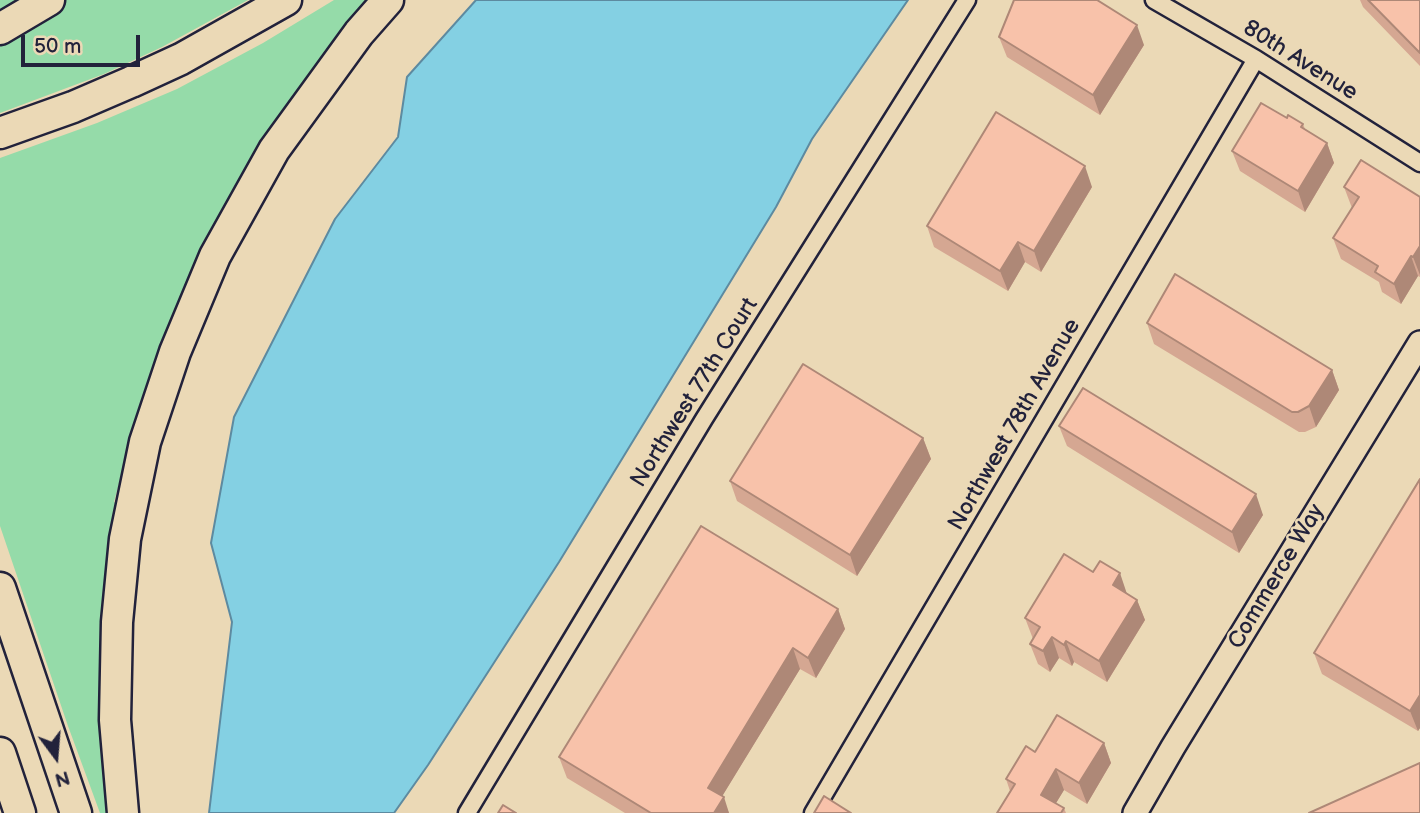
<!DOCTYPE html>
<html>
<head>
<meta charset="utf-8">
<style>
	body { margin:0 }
	#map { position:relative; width:1420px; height:813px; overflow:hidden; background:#ebd9b6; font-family:"Balsamiq Sans",sans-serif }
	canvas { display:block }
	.north { position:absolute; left:21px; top:722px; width:70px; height:70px; -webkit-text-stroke:5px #ebd9b6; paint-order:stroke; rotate:164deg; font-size:19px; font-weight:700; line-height:28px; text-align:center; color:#22223b }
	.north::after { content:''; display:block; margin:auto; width:24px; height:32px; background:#22223b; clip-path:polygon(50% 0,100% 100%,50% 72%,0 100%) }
	.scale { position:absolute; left:21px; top:35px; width:119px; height:32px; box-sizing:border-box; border:4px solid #22223b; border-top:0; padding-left:9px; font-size:21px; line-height:24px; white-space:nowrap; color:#22223b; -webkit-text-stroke:5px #ebd9b6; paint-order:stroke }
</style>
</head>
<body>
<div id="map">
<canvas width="1420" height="813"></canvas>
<div class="north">N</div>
<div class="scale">50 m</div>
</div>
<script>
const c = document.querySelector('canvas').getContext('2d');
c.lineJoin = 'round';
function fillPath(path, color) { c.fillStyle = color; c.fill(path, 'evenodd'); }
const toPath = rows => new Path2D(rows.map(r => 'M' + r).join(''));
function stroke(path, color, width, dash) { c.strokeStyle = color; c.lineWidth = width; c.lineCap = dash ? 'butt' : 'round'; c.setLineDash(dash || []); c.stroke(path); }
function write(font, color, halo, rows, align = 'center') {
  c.font = font + ' "Balsamiq Sans",sans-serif'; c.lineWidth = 5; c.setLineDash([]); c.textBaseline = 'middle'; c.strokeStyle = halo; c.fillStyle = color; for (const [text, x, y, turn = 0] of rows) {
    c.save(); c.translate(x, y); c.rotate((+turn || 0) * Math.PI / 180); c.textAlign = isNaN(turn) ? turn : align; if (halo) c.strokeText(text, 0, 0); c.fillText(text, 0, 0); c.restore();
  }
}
const green = toPath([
	[0,0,248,0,162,47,104,74,0,113],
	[334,0,381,0,179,304,148,383,133,432,114,502,119,504,114,813,100,813,68,726,0,526,0,158,97,123,177,89,263,43]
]);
const water = toPath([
	[476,0,908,0,812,139,776,207,559,562,428,765,394,813,209,813,232,622,211,543,234,417,335,219,398,137,407,77,476,0]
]);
const street = toPath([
	[1154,0,1256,59,1420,163],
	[467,813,704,419,967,0],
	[813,813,1256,59]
]);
const secondary = toPath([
	[1135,813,1173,747,1420,343]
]);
const highway = toPath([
	[0,29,49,0],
	[0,133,73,107,131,82,181,59,286,0],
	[0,588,76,813],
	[0,753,20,813],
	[123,813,115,720,117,622,125,539,145,442,175,352,215,256,274,150,359,33,388,0]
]);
const wall = toPath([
	[1360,0,1420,0,1420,66,1363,7],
	[999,37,1144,45,1100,115,1007,57],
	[1287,118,1303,124,1305,129,1327,143,1334,163,1305,212,1240,171,1232,151],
	[1092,187,1041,272,1025,262,1008,291,934,247,927,226],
	[1344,187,1420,197,1420,277,1418,276,1401,304,1382,292,1379,282,1341,259,1333,238,1352,208],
	[1147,323,1332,370,1339,390,1316,427,1305,432,1299,432,1154,344],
	[1059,426,1263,515,1239,553,1067,446],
	[923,438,931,459,857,576,737,501,730,481],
	[1420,479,1420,728,1418,731,1322,674,1314,653],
	[1127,593,1137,600,1145,620,1107,682,1074,662,1072,666,1059,658,1050,672,1038,664,1030,644,1033,639,1025,618],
	[838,609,845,629,816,678,800,669,722,796,729,813,625,813,567,778,559,757],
	[1104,743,1111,763,1087,804,1064,790,1056,803,1064,808,1066,813,997,813,1010,791,1006,779,1035,752]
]);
const shadedWall = toPath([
	[1137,25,1144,45,1100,115,1093,95],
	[1327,143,1334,163,1305,212,1298,191],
	[1085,166,1092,187,1041,272,1034,251],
	[1018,242,1025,262,1008,291,1000,271],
	[1420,246,1420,275,1413,257],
	[1411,256,1418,276,1401,304,1394,284],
	[1332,370,1339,390,1316,427,1309,406],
	[923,438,931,459,857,576,850,555],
	[1256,494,1263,515,1239,553,1232,532],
	[1120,573,1127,594,1113,585],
	[1137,600,1145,620,1107,682,1099,661],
	[838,609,845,629,816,678,808,658],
	[1052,637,1059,658,1050,672,1043,651],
	[1066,641,1074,662,1072,666,1064,645],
	[793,648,800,669,715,808,708,788],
	[1420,695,1420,728,1418,731,1410,711],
	[1104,743,1111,763,1087,804,1079,783],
	[1056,769,1064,790,1050,813,1041,795],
	[724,797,729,813,714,813]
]);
const building = toPath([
	[1014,0,1097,0,1137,25,1093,95,999,37,1014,0],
	[1368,0,1420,0,1420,53,1368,0],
	[1261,103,1287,118,1288,115,1303,124,1301,127,1327,143,1298,191,1232,151,1261,103],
	[996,112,1085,166,1034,251,1018,242,1000,271,927,226,996,112],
	[1361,160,1420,197,1420,246,1413,257,1411,256,1394,284,1375,272,1378,266,1333,238,1359,197,1344,187,1361,160],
	[1175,274,1332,370,1309,406,1298,412,1292,412,1147,323,1175,274],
	[803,364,923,438,850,555,730,481,803,364],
	[1083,388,1256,494,1232,532,1059,426,1083,388],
	[1420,479,1420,695,1410,711,1314,653,1420,479],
	[701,526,838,609,808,658,793,648,708,788,724,797,714,813,651,813,559,757,701,526],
	[1064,554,1093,572,1100,561,1120,573,1113,585,1137,600,1099,661,1066,641,1064,645,1052,637,1043,651,1030,644,1040,627,1025,618,1064,554],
	[1057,715,1104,743,1079,783,1056,769,1041,795,1064,808,1061,813,997,813,1015,784,1006,779,1026,746,1035,752,1057,715],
	[1420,763,1420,813,1309,813,1420,763],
	[824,796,851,813,814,813,824,796],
	[503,805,516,813,498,813,503,805]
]);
const streetNames = [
	["80th Avenue",1300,61,32],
	["Northwest 77th Court",695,393,-58],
	["Northwest 78th Avenue",1015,425,-60],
	["Commerce Way",1277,577,-59]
];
fillPath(green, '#95dba9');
fillPath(water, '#84d0e3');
stroke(water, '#5d8aa0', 2);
stroke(street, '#22223b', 21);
stroke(secondary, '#22223b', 28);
stroke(highway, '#22223b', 35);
stroke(street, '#ebd9b6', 16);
stroke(secondary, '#ebd9b6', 23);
stroke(highway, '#ebd9b6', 30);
fillPath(wall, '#d5a792');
fillPath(shadedWall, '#ae8877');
fillPath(building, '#f8c2aa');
stroke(building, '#ae8877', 2);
write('23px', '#22223b', '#ebd9b6', streetNames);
</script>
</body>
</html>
